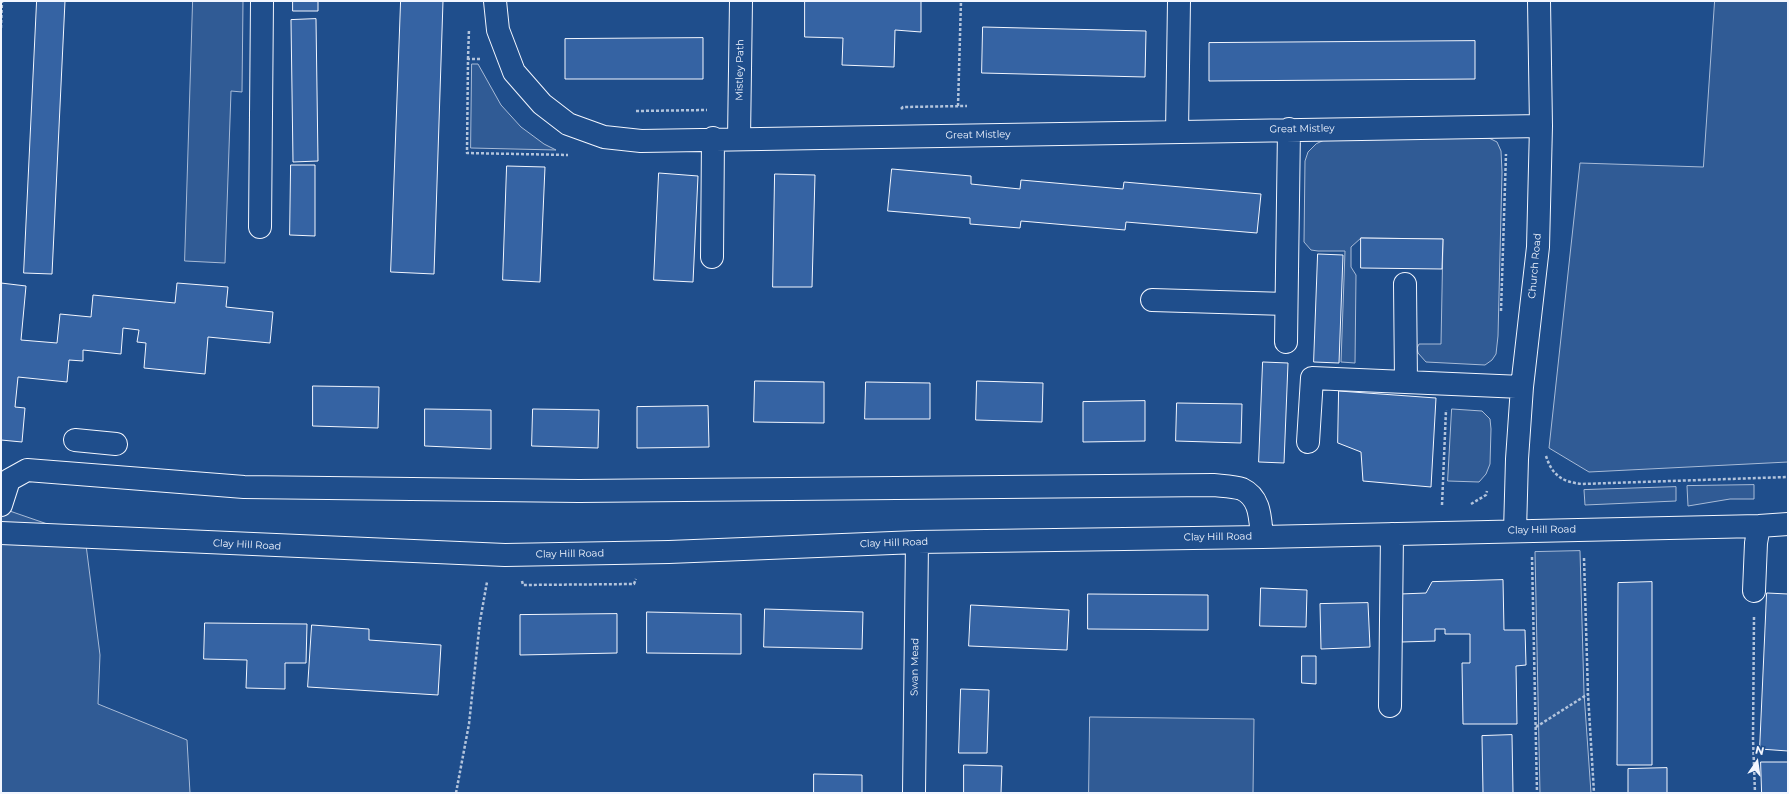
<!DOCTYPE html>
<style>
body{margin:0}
#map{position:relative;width:1789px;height:794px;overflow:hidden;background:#1f4e8c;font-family:Montserrat,sans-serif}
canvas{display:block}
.frame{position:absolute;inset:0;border:2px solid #f2f6ff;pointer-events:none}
.north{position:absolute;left:1737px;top:742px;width:40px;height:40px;-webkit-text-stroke:3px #1f4e8c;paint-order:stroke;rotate:13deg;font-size:11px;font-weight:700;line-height:16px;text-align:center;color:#f2f6ff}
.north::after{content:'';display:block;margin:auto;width:14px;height:18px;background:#f2f6ff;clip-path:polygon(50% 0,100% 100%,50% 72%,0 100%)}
</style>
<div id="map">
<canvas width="1789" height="794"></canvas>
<div class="frame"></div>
<div class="north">N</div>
</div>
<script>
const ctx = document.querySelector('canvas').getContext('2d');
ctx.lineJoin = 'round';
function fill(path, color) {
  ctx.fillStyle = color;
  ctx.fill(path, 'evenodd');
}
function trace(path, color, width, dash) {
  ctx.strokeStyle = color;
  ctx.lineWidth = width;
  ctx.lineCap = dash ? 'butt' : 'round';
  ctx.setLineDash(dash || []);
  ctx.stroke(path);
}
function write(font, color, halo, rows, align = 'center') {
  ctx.font = font + ' Montserrat,sans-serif';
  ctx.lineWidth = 3;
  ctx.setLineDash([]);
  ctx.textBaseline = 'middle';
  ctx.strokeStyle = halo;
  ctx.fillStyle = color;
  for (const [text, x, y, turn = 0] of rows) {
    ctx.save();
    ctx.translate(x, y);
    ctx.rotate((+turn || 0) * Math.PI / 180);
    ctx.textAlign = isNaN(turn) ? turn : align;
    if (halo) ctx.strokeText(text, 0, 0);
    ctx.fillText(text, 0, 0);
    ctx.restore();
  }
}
const built = new Path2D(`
 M193 1H243L242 92 231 91 225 263 185 261Z
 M1715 1H1788V462L1589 472 1549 448 1580 163 1703 167Z
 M472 64H478L501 105 521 127 544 144 556 150 471 148Z
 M1329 138H1489L1497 142 1501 151 1502 172 1498 336 1496 354 1492 360 1485 365 1426 362 1418 353 1417 348 1419 344H1441L1443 239 1361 238 1351 247V267L1356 275 1355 363 1341 362 1345 251H1318L1311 250 1304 242 1305 161 1308 152 1316 144Z
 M1452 409 1482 411 1490 419 1491 429 1490 464 1486 474 1479 482 1448 481Z
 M1754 485V499H1730L1688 506 1687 486Z
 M1676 487V501L1585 505 1584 490Z
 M1 508 85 537 100 655 98 704 187 740 190 793H1Z
 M1580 551 1584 693 1591 793H1540L1535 552Z
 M1090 717 1254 719 1253 793H1089Z`);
fill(built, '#305b95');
trace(built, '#a8bbd7', 1);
const building = new Path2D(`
 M37 1H65L52 274 24 273Z
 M293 1H318V11H293Z
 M401 1H443L434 274 391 272Z
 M805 1H921V32L895 30 894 67 842 65 843 38 805 37Z
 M316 19 318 161 293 162 291 20Z
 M983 27 1146 31 1145 77 982 73Z
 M703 38V79H565V39Z
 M1475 41V79L1209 81V43Z
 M291 165H315V236L290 235Z
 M507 166 545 167 540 282 503 280Z
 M892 169 971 176V184L1020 189 1021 180 1123 189 1124 182 1261 194 1257 233 1126 222 1125 230 1021 221 1020 228 970 224V218L888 211Z
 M659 173 698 176 693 282 654 280Z
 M775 174 815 175 812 287H773Z
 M1361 238 1443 239 1442 269 1361 268Z
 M1318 254 1343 255 1339 363 1314 362Z
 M1 283 26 286 21 340 57 343 60 314 91 317 93 295 175 303 177 283 228 287 226 307 273 312 270 343 208 337 205 374 144 368 146 343 137 342 139 330 123 328 121 354 83 350V361L69 360 67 382 18 377 15 407 25 408 22 442 1 440Z
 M1263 362 1288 363 1284 463 1259 462Z
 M755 381 824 382V423L754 422Z
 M977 381 1043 383 1042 422 976 420Z
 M866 382 930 383V419H865Z
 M313 386 379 387 378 428 313 426Z
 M1339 391 1436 398 1431 487 1363 481 1361 452 1338 443Z
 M1145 401V441L1083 442V402Z
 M1177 403 1242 404 1241 443 1176 441Z
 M708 406 709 447 637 448V407Z
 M425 409 491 410V449L425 446Z
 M533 409 599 410 598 448 532 446Z
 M1503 580 1504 630H1525L1526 665 1516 666 1517 724H1463L1462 663H1470V634H1445V629H1435V641L1402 642 1400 594 1426 593 1432 582Z
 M1652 582V765H1617L1618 583Z
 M1261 588 1307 590 1306 627 1260 626Z
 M1767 593 1788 594V751L1760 749Z
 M1088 594 1208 595V630L1088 629Z
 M1368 603 1370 647 1321 649 1320 604Z
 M971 605 1069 610 1067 650 969 646Z
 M765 609 863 612 862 649 764 647Z
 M647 612 741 614V654L647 653Z
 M617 614V653L520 655V615Z
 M205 623 307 624 306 663H285V689L246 688 247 660 204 659Z
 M312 625 369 629V640L441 645 438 695 308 687Z
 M1302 656H1316V684L1302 683Z
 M961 689 989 690 987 753H959Z
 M1512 735 1513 793H1483L1482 736Z
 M1761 762H1788V793H1762Z
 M964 765 1002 766 1001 793H964Z
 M1667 768V793H1628V769Z
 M814 774 862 775V793H814Z`);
fill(building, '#3563a3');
trace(building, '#f2f6ff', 1);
const minor = new Path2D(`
 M495 1 498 30 514 72 542 104 568 124 604 137 641 141 1541 126
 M1177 132 1179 1
 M739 138 741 1
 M260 227 262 1
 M712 257 713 138
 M1405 284 1406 382
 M1152 300 1286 304
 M1286 342 1289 129
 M75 440 116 444
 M1308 442 1312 378 1522 387
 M1 505 9 480 27 470 244 487 579 491 1213 485C1222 486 1234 486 1242 489 1261 498 1260 519 1262 537
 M1515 531 1517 459 1522 387 1538 247 1541 126 1539 1
 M1 533 505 555 669 552 917 542 1262 537 1759 526 1788 524
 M1754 591 1756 543 1759 526
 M1390 706 1392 534
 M914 793 917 542`);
trace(minor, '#f2f6ff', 24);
trace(new Path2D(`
 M1 28 2 1
 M468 59 469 29
 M480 59H468L467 153 568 155
 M958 106 961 1
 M901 109 903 107 967 106
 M636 111 707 110
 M1501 311 1506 154
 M1546 456C1552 475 1562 482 1582 484L1788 477
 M1471 504 1486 495 1487 491
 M1442 505 1446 410
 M1532 557 1537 793
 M1584 558 1588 694 1594 793
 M522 581 523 585 634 584 636 579
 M1754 617 1753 739 1755 793
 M1536 727 1588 694
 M456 793 469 724 480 621 487 582`), '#b3c4dc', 2.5, [3, 2]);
trace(minor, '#1f4e8c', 22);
write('10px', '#f2f6ff', '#1f4e8c', [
 ["Mistley Path",740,70,-89],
 ["Great Mistley",1302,129,-1],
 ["Great Mistley",978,135,-1],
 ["Church Road",1535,266,-85],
 ["Clay Hill Road",1542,530,-1],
 ["Clay Hill Road",1218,537,-1],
 ["Clay Hill Road",894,543,-2],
 ["Clay Hill Road",247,545,3],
 ["Clay Hill Road",570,554,-1],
 ["Swan Mead",915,667,-89]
]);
</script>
